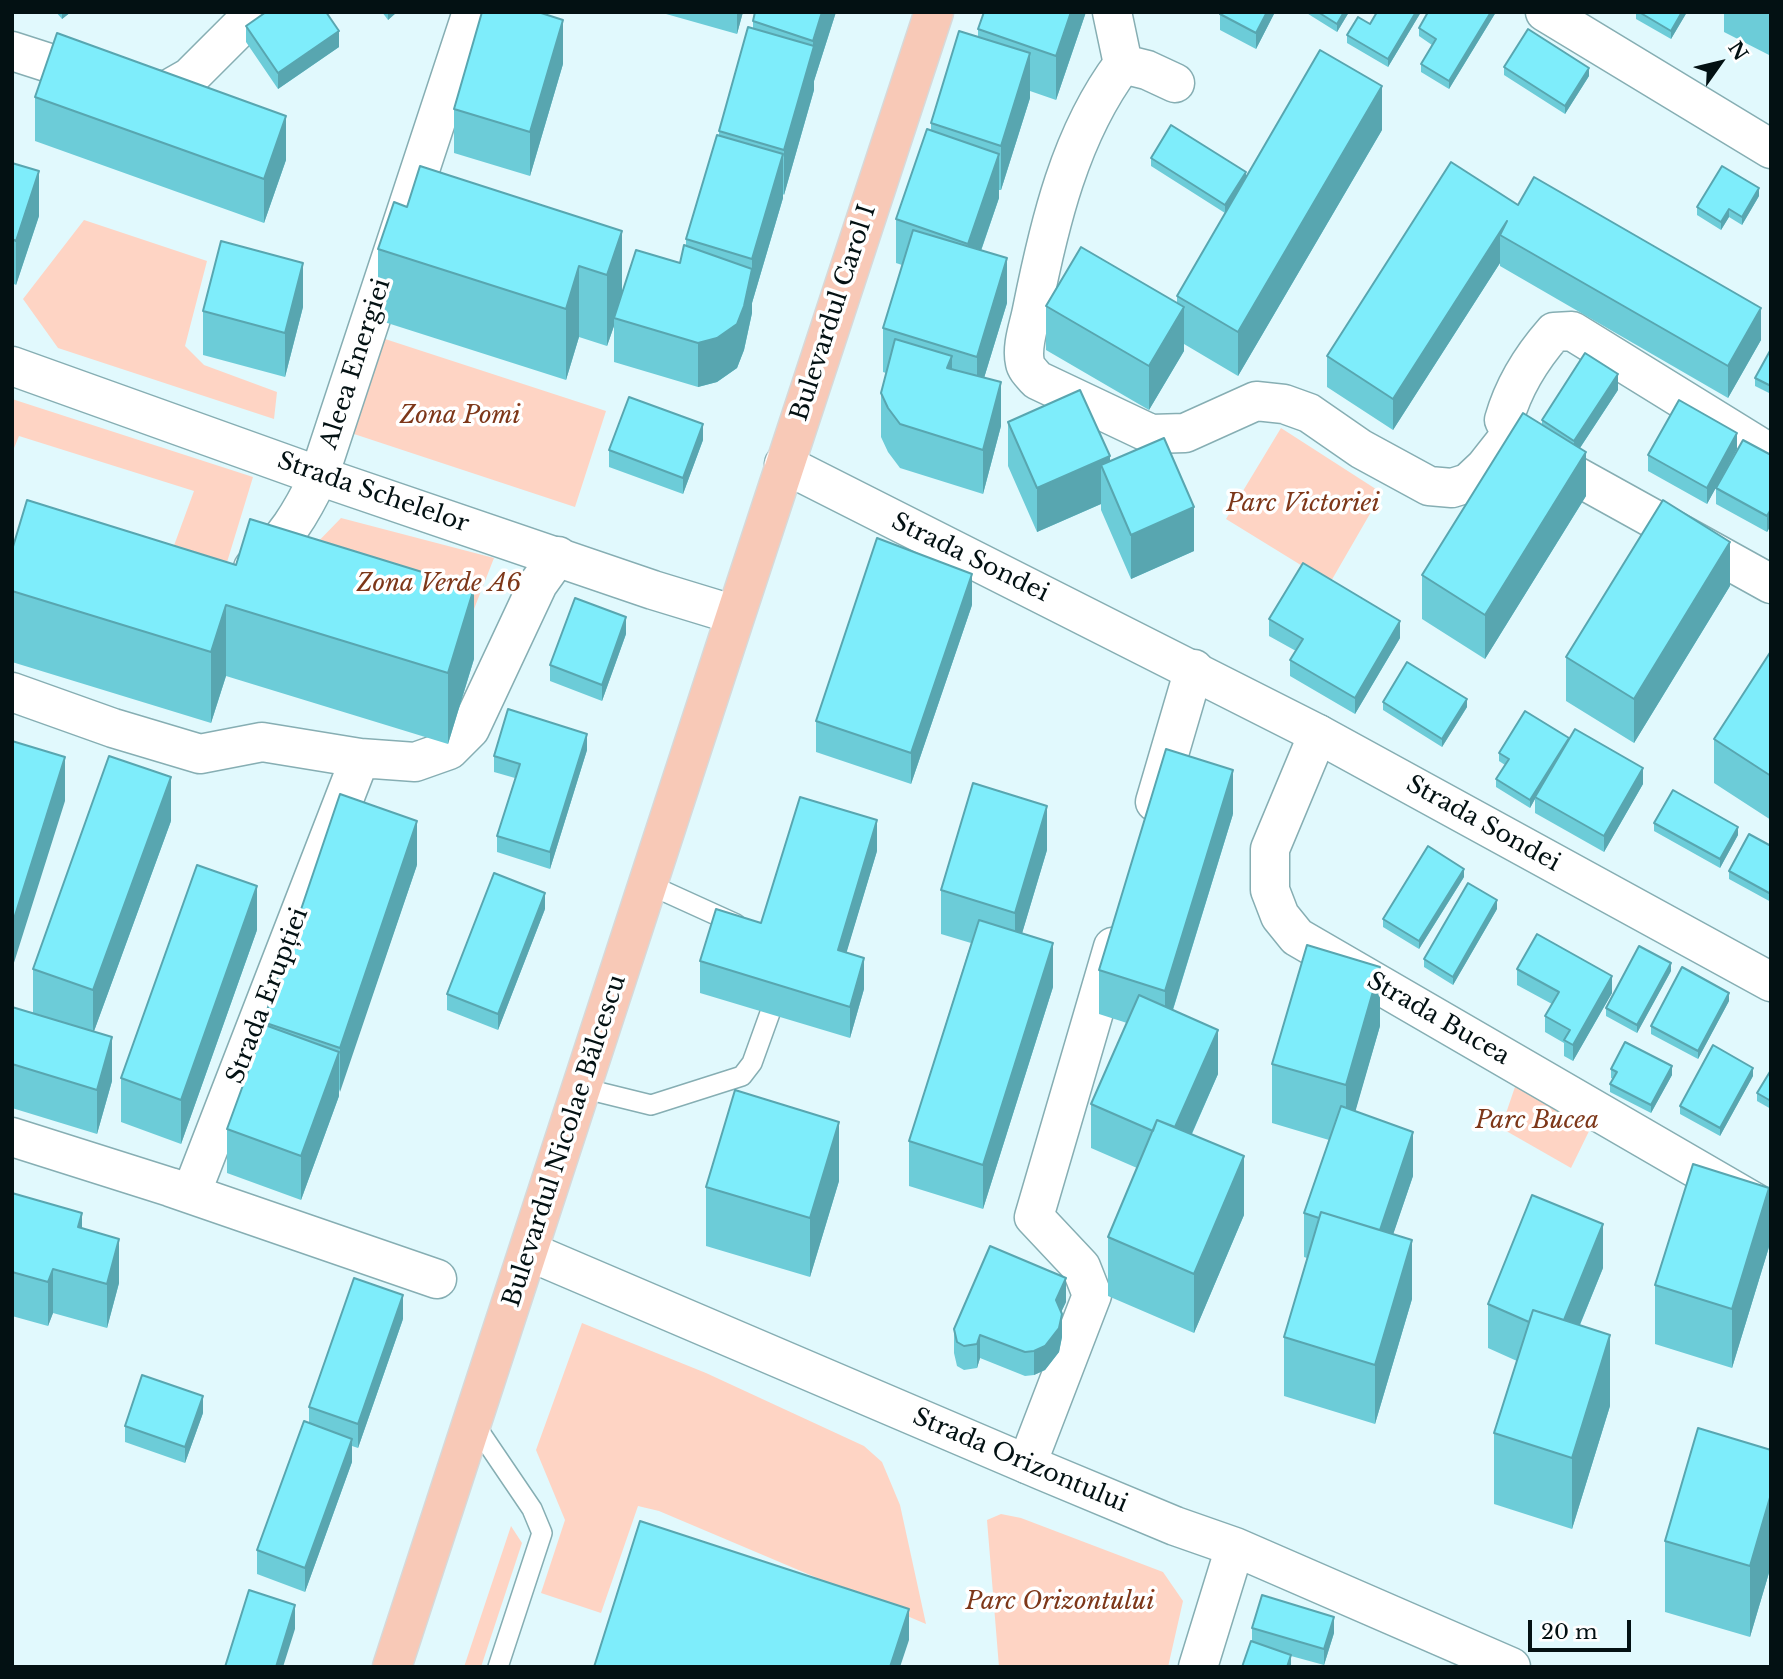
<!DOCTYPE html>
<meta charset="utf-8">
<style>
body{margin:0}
#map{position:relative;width:1783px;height:1679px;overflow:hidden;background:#e1f9fd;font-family:"Libre Baskerville",serif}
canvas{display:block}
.frame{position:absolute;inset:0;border:14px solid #031113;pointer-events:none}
.north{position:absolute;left:1685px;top:28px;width:70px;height:70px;-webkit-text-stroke:5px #fff;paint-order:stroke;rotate:56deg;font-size:19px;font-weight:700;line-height:28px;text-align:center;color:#031113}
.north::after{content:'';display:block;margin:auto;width:24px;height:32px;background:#031113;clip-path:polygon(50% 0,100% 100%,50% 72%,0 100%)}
.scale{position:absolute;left:1528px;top:1620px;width:103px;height:32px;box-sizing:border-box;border:4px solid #031113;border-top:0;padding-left:9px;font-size:21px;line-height:24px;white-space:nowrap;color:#031113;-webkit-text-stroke:5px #fff;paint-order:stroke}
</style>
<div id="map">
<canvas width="1783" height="1679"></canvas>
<div class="frame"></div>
<div class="north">N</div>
<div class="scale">20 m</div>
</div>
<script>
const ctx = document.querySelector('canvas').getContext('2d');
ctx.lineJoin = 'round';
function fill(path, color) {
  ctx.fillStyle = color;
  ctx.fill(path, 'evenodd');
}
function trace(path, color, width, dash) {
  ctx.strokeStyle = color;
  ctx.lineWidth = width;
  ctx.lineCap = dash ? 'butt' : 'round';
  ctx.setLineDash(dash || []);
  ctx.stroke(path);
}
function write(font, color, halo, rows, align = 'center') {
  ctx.font = font + ' "Libre Baskerville",serif';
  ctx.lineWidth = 7;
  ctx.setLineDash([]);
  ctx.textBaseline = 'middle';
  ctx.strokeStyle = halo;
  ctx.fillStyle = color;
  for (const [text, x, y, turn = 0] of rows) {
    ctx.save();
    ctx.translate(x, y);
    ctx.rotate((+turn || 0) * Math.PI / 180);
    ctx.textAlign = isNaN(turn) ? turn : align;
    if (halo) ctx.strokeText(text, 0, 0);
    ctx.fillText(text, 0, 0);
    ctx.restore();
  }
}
fill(new Path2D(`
 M84 220 207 261 185 346 204 365 277 392 274 419 58 348 23 299Z
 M382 338 606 411 575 507 351 433Z
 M12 399 253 477 224 572 172 551 194 491 19 436 12 453Z
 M1281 428 1382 493 1330 583 1226 519Z
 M341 518 494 558 465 632 281 580Z
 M1517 1081 1592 1125 1571 1168 1501 1128Z
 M582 1323 706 1373 864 1446 882 1462 900 1505 926 1624 659 1511 638 1506 601 1613 541 1593 565 1520 536 1450Z
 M1001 1514 1021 1518 1163 1572 1183 1601 1168 1667H999L987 1520Z
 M511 1526 522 1543 481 1667H464Z`), '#fed4c4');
const lane = new Path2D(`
 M648 884 736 924
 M582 1088 651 1105 742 1076 752 1063 770 1013
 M473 1422 532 1509 542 1533 498 1667`);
const street = new Path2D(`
 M1112 12 1123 64
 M1545 12 1771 149
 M12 51 96 78 150 92 169 89 190 77 255 12
 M1175 83 1147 70 1123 64C1070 134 1049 225 1032 310 1029 326 1021 346 1025 363 1026 369 1033 375 1037 380L1151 434 1185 433 1256 401 1284 404 1309 413 1361 449 1429 486 1452 488 1468 483 1485 467 1511 434
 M1771 454 1572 331 1554 332C1532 357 1513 388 1504 420L1511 434 1522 446 1771 584
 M253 568C285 540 301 514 319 476L472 12
 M12 692 113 728 200 754 262 742 360 758 415 762 449 750 470 729 538 584 558 556
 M1318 734 1270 849V890L1280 916 1297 937 1771 1212
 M1155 802 1194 669
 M12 1137 170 1187 437 1279
 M191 1194 360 758
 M1027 1464 1092 1295 1081 1267 1034 1217 1113 947`);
const secondary = new Path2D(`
 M12 366 319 476 653 590 735 615
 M784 464 1318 734 1771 982
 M530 1252 1043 1471 1175 1526 1235 1547 1511 1667
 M1198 1667 1235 1547`);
const primary = new Path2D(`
 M392 1667C574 1115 751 563 934 12`);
trace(lane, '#86aeb3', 22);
trace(street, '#86aeb3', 41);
trace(secondary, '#86aeb3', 41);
trace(primary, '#d7d9d9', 41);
trace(lane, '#fff', 19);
trace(street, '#fff', 38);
trace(secondary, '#fff', 38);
trace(primary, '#f8c9b7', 38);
fill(new Path2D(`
 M56 12H71L62 19Z
 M382 12H397L388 20Z
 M659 12H743L737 34Z
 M755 12H836L814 81V90L784 195 783 194V198L752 303V302V313L744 350 737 368 717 382 698 387 614 362V326L607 346 579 337 566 380 378 320V249L407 207 622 231V294L680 263 686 246V239L719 135V131L753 29V21Z
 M1086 12 1056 100 1030 91V98L1001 190H999V198L981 251 1007 303 984 378 1001 426 983 494 900 468 888 452 881 437V393L886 373 883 372V328L902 265 896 263V219L931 130V123L978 37V29Z
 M1275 12 1256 49 1220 30V14Z
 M1305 12H1349L1337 32Z
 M1377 12H1421L1388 67 1347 43V35L1370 24Z
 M1428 12H1496L1449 89 1421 72V64L1432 45 1419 36V28Z
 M1636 12H1687L1671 39 1636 19Z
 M1724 12H1771V56L1724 32Z
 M246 26 339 47 278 89 246 42Z
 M563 64 530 176 454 153V109Z
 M1504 67 1589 76 1565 114 1504 75Z
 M35 97 286 160 264 223 35 141Z
 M1382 130 1238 376 1184 344V351L1149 410 1046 350V306L1177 303V296L1225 213 1151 166V158L1246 178Z
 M12 163 39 216 16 285 12 283Z
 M1759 196 1742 225 1729 217 1721 230 1697 215V207Z
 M1518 205 1761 340 1728 398 1500 266V263L1393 430 1327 387V356Z
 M303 307 285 377 203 355V311Z
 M1771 349V394L1755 386V378Z
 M1618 390 1580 448 1586 496 1485 659 1422 619V575L1542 425V420Z
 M1008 422 1110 462 1194 551 1131 579 1101 510V504L1037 532 1008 466Z
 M703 440 683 494 609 467V450Z
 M1737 449 1707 504 1648 471V455Z
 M1771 455V525L1767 532 1716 504V488Z
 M12 550 474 659 448 744 226 676 211 723 12 662Z
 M1730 586 1634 743 1566 701V657Z
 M972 605 911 784 816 752V721Z
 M1269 619 1400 638 1355 714 1290 676V660L1296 651 1269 636Z
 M626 634 602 701 550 681V665Z
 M1771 651V820L1714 783V739Z
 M1383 702 1467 707 1442 747 1383 710Z
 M1569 738 1643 784 1604 852 1535 813V799L1530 808 1496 787V779L1505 765 1499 761V753Z
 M587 750 550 869 497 852V836L515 778 494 772V756Z
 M1233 814 1173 1010 1218 1074 1192 1134 1244 1215 1194 1333 1108 1296V1237L1137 1168 1091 1148V1104L1127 1023 1099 1014V970Z
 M171 821 94 1031 112 1081 97 1134 12 1108V1007L33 1013V969Z
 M1654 823 1738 835 1720 868 1654 831Z
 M1771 846V902L1729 879V871Z
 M1047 850 1022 933 1053 987 983 1209 909 1186V1141L971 943 941 934V890Z
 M877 851 846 953 864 989 850 1038 700 993V961Z
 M417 865 339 1092V1096L301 1200 227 1173V1129L263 1030V1022Z
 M1464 877 1419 949 1383 927V919Z
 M545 909 498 1030 447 1010V994Z
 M1497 909 1453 985 1424 967V959Z
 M257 930 181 1144 121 1122V1078Z
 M1517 969 1612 993 1573 1061 1564 1056V1043L1545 1032V1016L1552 1004 1517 985Z
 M1671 971 1637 1033 1606 1016V1008Z
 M1729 1001 1698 1059 1651 1034V1026Z
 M1380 1026 1355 1111 1413 1176 1393 1234 1412 1299 1375 1424 1284 1396V1337L1307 1258 1304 1257V1213L1329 1140 1272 1123V1064Z
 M1611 1069 1672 1075 1651 1113 1610 1092V1084L1613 1079 1611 1078Z
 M1771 1070V1109L1757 1101V1093Z
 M1753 1076 1720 1136 1680 1114V1106Z
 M839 1181 810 1277 706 1246V1187Z
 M12 1193 82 1228 119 1283 107 1328 53 1313 48 1326 12 1316Z
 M1769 1247 1732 1368 1655 1344V1285Z
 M1603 1268 1580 1325 1610 1406 1572 1529 1494 1504V1433L1517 1361 1488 1348V1304Z
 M1066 1302 1061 1312 1062 1337 1059 1352 1045 1370 1034 1375 1025 1376 980 1358 977 1368 964 1370 957 1366 954 1353V1329Z
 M403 1319 358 1448 352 1446V1462L305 1592 257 1574V1550L309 1423V1407Z
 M203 1413 185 1463 125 1442V1426Z
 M1771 1450V1566L1750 1637 1665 1612V1541Z
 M1252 1628 1334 1633 1324 1665 1291 1656V1667L1252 1641Z`), '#6cccd8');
fill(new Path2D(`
 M62 12H71L62 19Z
 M388 12H397L388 20Z
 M737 12H743L737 34Z
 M822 12H836L814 81V90L784 195V150L813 50V41Z
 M1071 12H1086L1056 100V56Z
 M1267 12H1275L1256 49V33Z
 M1344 12H1349L1337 32V24Z
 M1416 12H1421L1388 67V59Z
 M1491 12H1496L1449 89V81Z
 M1682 12H1687L1671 39V31Z
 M563 20V64L530 176V132Z
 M339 31V47L278 89V73Z
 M1030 53V98L1001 190V146Z
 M1589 68V76L1565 114V106Z
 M1382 86V130L1238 376V332Z
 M286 116V160L264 223V179Z
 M783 154V198L752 303V259Z
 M999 154V198L968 288V244Z
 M39 171V216L16 285V241Z
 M1246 172V180L1225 213V205Z
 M1759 188V196L1742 225V217Z
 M1729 209V217L1721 230V222Z
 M1507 221 1500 235V263L1393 430V399Z
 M622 231V302L614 318V326L607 346V275Z
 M1007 258V303L977 401V357Z
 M303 263V307L285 377V333Z
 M579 266V337L566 380V309Z
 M752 269V313L744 350 737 368 717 382 698 387V343Z
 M1184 307V351L1149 410V366Z
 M1761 308V340L1728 398V366Z
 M952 356V400L947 368Z
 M1618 374V390L1574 457V441Z
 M1001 382V426L983 494V450Z
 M703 424V440L683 494V478Z
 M1737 433V449L1707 504V488Z
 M1586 452V496L1485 659V615Z
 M1110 456V486L1101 465V504L1037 532V488Z
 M1194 507V551L1131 579V535Z
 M1771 509V525L1767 532V516Z
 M1730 542V586L1634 743V699Z
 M972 574V605L911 784V753Z
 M474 588V659L448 744V673Z
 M226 605V676L211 723V652Z
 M626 617V634L602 701V685Z
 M1400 621V638L1355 714V698Z
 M1467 699V707L1442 747V739Z
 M587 734V750L550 869V852Z
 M1569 738V746L1535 797V799L1530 808V800Z
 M65 757V801L12 969V925Z
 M1643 768V784L1604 852V836Z
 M1233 770V814L1165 1035V991Z
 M171 777V821L93 1034V990Z
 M1047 806V850L1015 957V913Z
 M877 820V851L838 981V950Z
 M417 821V865L340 1092V1048Z
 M1738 827V835L1720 868V859Z
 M1464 869V877L1419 949V941Z
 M257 886V930L181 1144V1100Z
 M545 893V909L498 1030V1014Z
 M1497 900V909L1453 985V977Z
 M1053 943V987L983 1209V1165Z
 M864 958V989L850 1038V1007Z
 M1671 963V971L1637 1033V1025Z
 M1380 967V1026L1346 1144V1085Z
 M1612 976V993L1573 1061V1045Z
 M1729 993V1001L1698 1059V1051Z
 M1218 1030V1074L1170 1183V1139Z
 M112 1037V1081L97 1134V1090Z
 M339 1052V1096L301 1200V1156Z
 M1672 1066V1075L1651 1113V1105Z
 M1753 1068V1076L1720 1136V1128Z
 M839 1122V1181L810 1277V1218Z
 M1413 1132V1176L1377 1282V1238Z
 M1244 1156V1215L1194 1333V1274Z
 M1769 1188V1247L1732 1368V1309Z
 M82 1213V1257L78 1227Z
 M1603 1224V1268L1558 1378V1334Z
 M119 1239V1283L107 1328V1284Z
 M1412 1240V1299L1375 1424V1365Z
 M53 1269V1313L48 1326V1282Z
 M1066 1278V1302L1056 1323V1300Z
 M403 1295V1319L358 1448V1424Z
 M1062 1314V1337L1059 1352 1045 1370 1034 1375V1351Z
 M980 1335V1358L977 1368V1344Z
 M1610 1335V1406L1572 1529V1458Z
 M203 1396V1413L185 1463V1447Z
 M352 1439V1462L305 1592V1568Z
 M1771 1494V1566L1750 1637V1566Z
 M295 1605V1629L283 1667H276Z
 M909 1609V1640L900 1667H890Z
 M1334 1617V1633L1324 1665V1649Z
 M1291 1655V1667H1287Z`), '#58a6b0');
const building = new Path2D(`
 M266 12H326L339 31 278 73 246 26Z
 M482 12H538L563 20 530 132 454 109Z
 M755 12H822L813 41 753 21Z
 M984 12H1071L1056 56 978 29Z
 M1221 12H1267L1256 33 1220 14Z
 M1318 12H1344L1337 24Z
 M1377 12H1416L1388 59 1347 35 1358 17 1370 24Z
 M1428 12H1491L1449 81 1421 64 1436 39 1419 28Z
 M1639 12H1682L1671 31Z
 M748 27 814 46 784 150 719 131Z
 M1528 29 1589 68 1565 106 1504 67Z
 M959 31 1030 53 1001 146 931 123Z
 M57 33 286 116 264 179 35 97Z
 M1320 50 1382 86 1238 332 1177 296Z
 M1171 125 1246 172 1225 205 1151 158Z
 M927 129 999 154 968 244 896 219Z
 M717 135 783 154 752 259 686 239Z
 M1451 162 1518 205 1534 177 1761 308 1728 366 1500 235 1507 221 1393 399 1327 356Z
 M12 163 39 171 16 241 12 239Z
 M420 166 622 231 607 275 579 266 566 309 378 249 394 202 407 207Z
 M1722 166 1759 188 1742 217 1729 209 1721 222 1697 207Z
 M913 230 1007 258 977 357 883 328Z
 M221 241 303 263 285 333 203 311Z
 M684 245 752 269 744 306 737 324 717 338 698 343 614 318 636 250 680 263Z
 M1081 247 1184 307 1149 366 1046 306Z
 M895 339 952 356 947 368 1001 382 983 450 900 424 888 408 881 393Z
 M1771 349V386L1755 378Z
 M1585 353 1618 374 1574 441 1542 420Z
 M1080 390 1110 456 1037 488 1008 422Z
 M629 397 703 424 683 478 609 450Z
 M1679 400 1737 433 1707 488 1648 455Z
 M1523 413 1586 452 1485 615 1422 575Z
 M1164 438 1194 507 1131 535 1101 465Z
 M1743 440 1771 455V509L1767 516 1716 488Z
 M27 500 236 565 250 519 474 588 448 673 226 605 211 652 12 591V550Z
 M1663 500 1730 542 1634 699 1566 657Z
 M877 538 972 574 911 753 816 721Z
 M1303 563 1400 621 1355 698 1290 660 1303 639 1269 619Z
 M575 598 626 617 602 685 550 665Z
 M1771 651V776L1714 739Z
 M1407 662 1467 699 1442 739 1383 702Z
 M508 709 587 734 550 852 497 836 520 764 494 756Z
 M1525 711 1569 738 1530 800 1496 779 1509 759 1499 753Z
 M1575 729 1643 768 1604 836 1535 797Z
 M12 741 65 757 12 925Z
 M1166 749 1233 770 1165 991 1099 970Z
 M109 756 171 777 93 990 33 969Z
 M973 783 1047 806 1015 913 941 890Z
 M1673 790 1738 827 1720 859 1654 823Z
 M340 794 417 821 340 1048 263 1022Z
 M800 797 877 820 838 950 864 958 850 1007 700 961 716 909 761 923Z
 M1749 834 1771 846V894L1729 871Z
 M1428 846 1464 869 1419 941 1383 919Z
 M197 865 257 886 181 1100 121 1078Z
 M494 873 545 893 498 1014 447 994Z
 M1468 883 1497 900 1453 977 1424 959Z
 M979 920 1053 943 983 1165 909 1141Z
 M1537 934 1612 976 1573 1045 1564 1040 1570 1030 1545 1016 1559 992 1517 969Z
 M1307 945 1380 967 1346 1085 1272 1064Z
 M1639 946 1671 963 1637 1025 1606 1008Z
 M1682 967 1729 993 1698 1051 1651 1026Z
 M1139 995 1218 1030 1175 1127 1157 1120 1153 1131 1091 1104Z
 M12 1007 112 1037 97 1090 12 1064Z
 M265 1025 339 1052 301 1156 227 1129Z
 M1625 1042 1672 1066 1651 1105 1610 1084 1617 1072 1611 1069Z
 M1713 1045 1753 1068 1720 1128 1680 1106Z
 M1771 1070V1101L1757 1093Z
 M735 1090 839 1122 810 1218 706 1187Z
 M1341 1106 1413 1132 1380 1230 1321 1212 1319 1218 1304 1213Z
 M1157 1120 1244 1156 1194 1274 1108 1237Z
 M1693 1164 1769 1188 1732 1309 1655 1285Z
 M12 1193 82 1213 78 1227 119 1239 107 1284 53 1269 48 1282 12 1272Z
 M1532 1195 1603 1224 1564 1320 1533 1310 1529 1322 1488 1304Z
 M1321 1212 1412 1240 1375 1365 1284 1337Z
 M990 1246 1066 1278 1056 1300 1062 1314 1059 1328 1045 1346 1034 1351 1025 1352 980 1335 977 1344 964 1346 957 1342 954 1329Z
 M354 1278 403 1295 358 1424 309 1407Z
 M1533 1310 1610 1335 1572 1458 1494 1433Z
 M142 1375 203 1396 185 1447 125 1426Z
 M304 1421 352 1439 305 1568 257 1550Z
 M1698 1428 1771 1450V1494L1750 1566 1665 1541Z
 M640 1521 909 1609 890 1667H594Z
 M249 1590 295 1605 276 1667H225Z
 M1262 1595 1334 1617 1324 1649 1252 1628Z
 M1251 1641 1291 1655 1287 1667H1242Z`);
fill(building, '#7eedfb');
trace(building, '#58a6b0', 2);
write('24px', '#031113', '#fff', [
 ["Bulevardul Carol I",834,313,-72],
 ["Aleea Energiei",356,364,-72],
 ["Strada Schelelor",373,493,19],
 ["Strada Sondei",970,558,26],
 ["Strada Sondei",1483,824,29],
 ["Strada Erupției",268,996,-69],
 ["Strada Bucea",1438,1019,30],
 ["Bulevardul Nicolae Bălcescu",565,1141,-72],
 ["Strada Orizontului",1020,1461,23]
]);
write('italic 24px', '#7d3719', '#fff', [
 ["Zona Pomi",460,416],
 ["Parc Victoriei",1303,504],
 ["Zona Verde A6",439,584],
 ["Parc Bucea",1537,1121],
 ["Parc Orizontului",1060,1602]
]);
</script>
